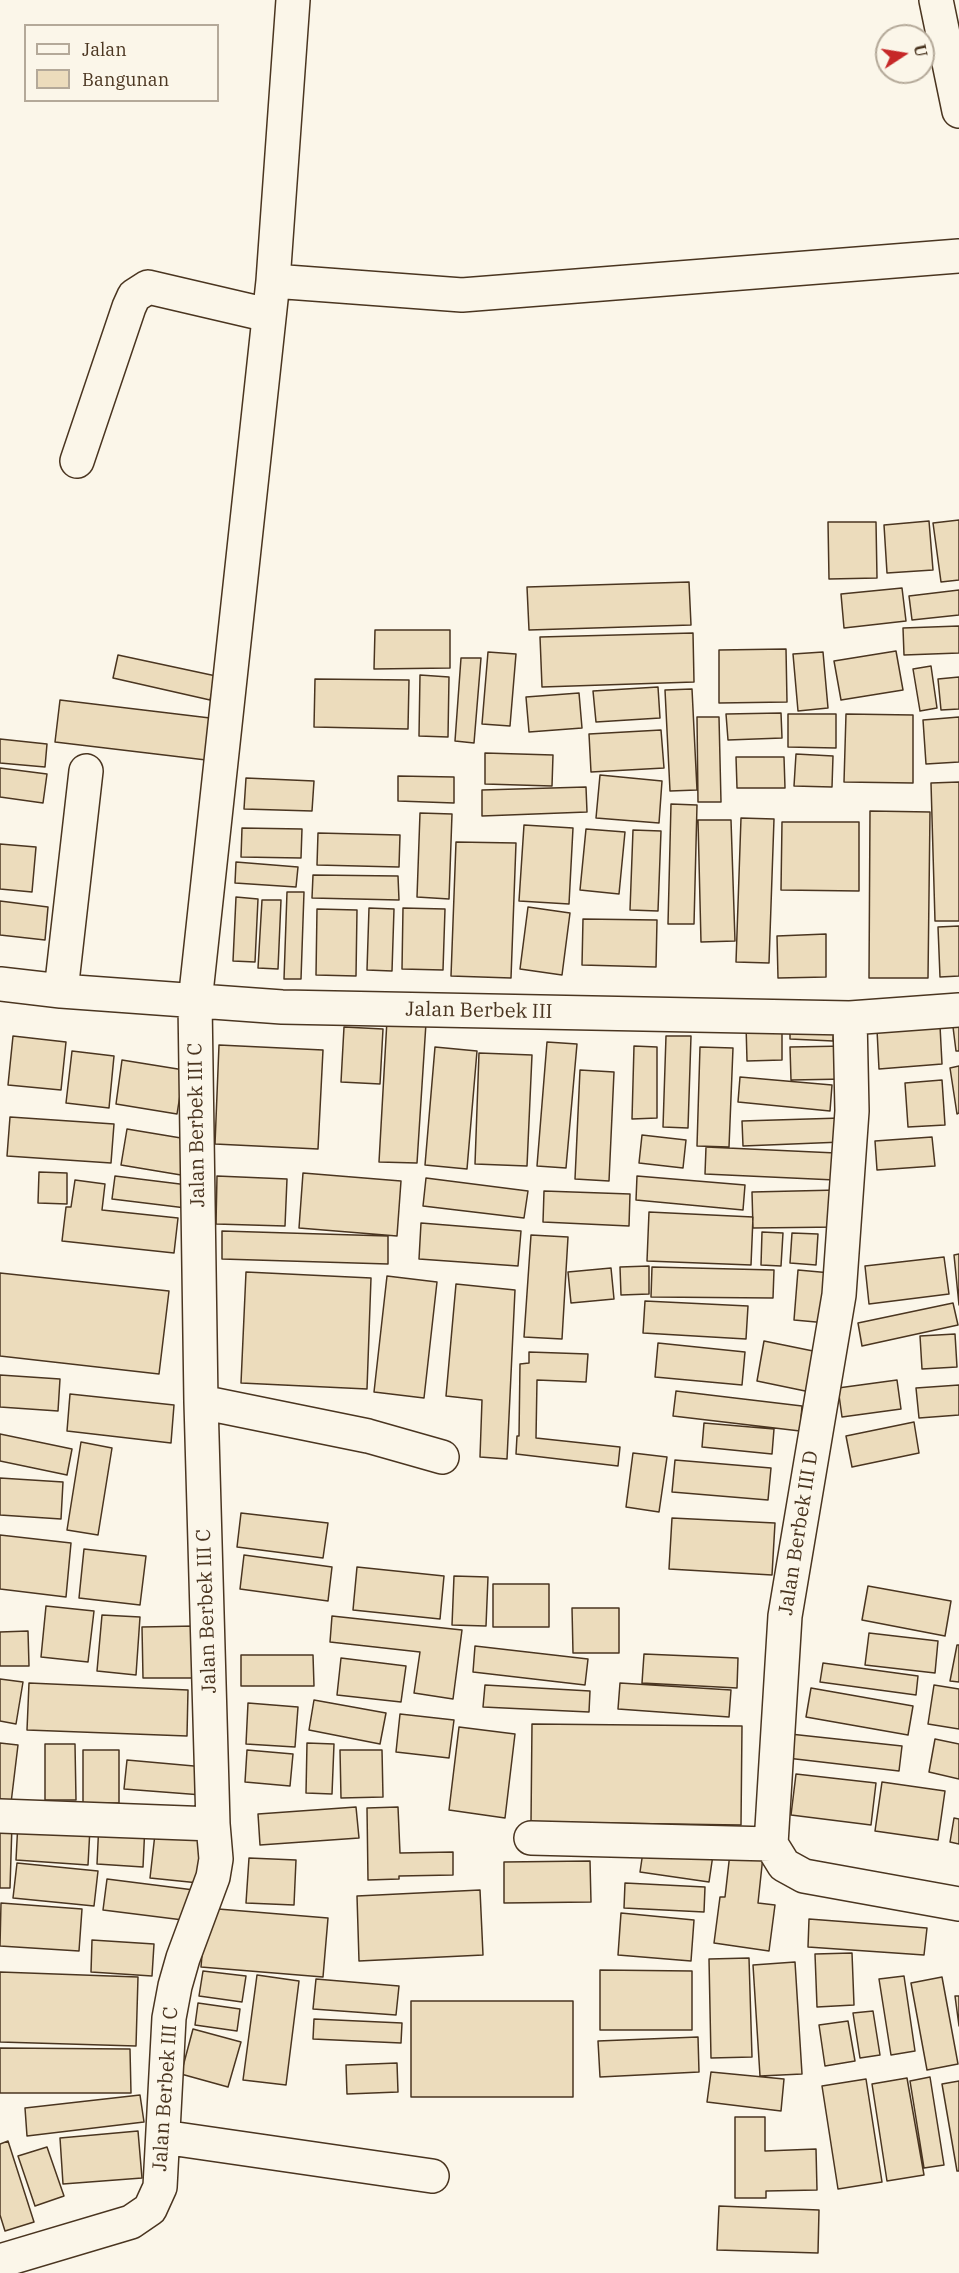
<!DOCTYPE html>
<style>
body{margin:0}
#map{position:relative;width:959px;height:2273px;overflow:hidden;background:#fbf6e9;font-family:"IBM Plex Serif",serif}
canvas{display:block}
.legend{position:absolute;left:24px;top:24px;width:195px;height:78px;box-sizing:border-box;background:#fbf6e9;border:2px solid #b4a999;margin:0;padding:8px 10px;list-style:none;font-size:18px;color:#4a3520}
.legend li{display:flex;align-items:center;gap:12px;height:30px}
.legend b{width:30px;border:2px solid #b4a999}
.north{position:absolute;left:875px;top:24px;width:60px;height:60px;box-sizing:border-box;background:#fbf6e9;border:2px solid #b4a999;border-radius:50%;rotate:78deg;font-size:16px;font-weight:700;line-height:24px;text-align:center;color:#4a3520}
.north::after{content:'';display:block;margin:auto;width:21px;height:27px;background:#c62828;clip-path:polygon(50% 0,100% 100%,50% 72%,0 100%)}
</style>
<div id="map">
<canvas width="959" height="2273"></canvas>
<ul class="legend">
<li><b style="height:8px;background:#fbf6e9"></b>Jalan</li>
<li><b style="height:16px;background:#ecdcbc"></b>Bangunan</li>
</ul>
<div class="north">U</div>
</div>
<script>
const ctx = document.querySelector('canvas').getContext('2d');
ctx.lineJoin = 'round';
function fill(path, color) {
  ctx.fillStyle = color;
  ctx.fill(path, 'evenodd');
}
function trace(path, color, width, dash) {
  ctx.strokeStyle = color;
  ctx.lineWidth = width;
  ctx.lineCap = dash ? 'butt' : 'round';
  ctx.setLineDash(dash || []);
  ctx.stroke(path);
}
function write(font, color, halo, rows, align = 'center') {
  ctx.font = font + ' "IBM Plex Serif",serif';
  ctx.lineWidth = 4.5;
  ctx.setLineDash([]);
  ctx.textBaseline = 'middle';
  ctx.strokeStyle = halo;
  ctx.fillStyle = color;
  for (const [text, x, y, turn = 0] of rows) {
    ctx.save();
    ctx.translate(x, y);
    ctx.rotate((+turn || 0) * Math.PI / 180);
    ctx.textAlign = isNaN(turn) ? turn : align;
    if (halo) ctx.strokeText(text, 0, 0);
    ctx.fillText(text, 0, 0);
    ctx.restore();
  }
}
const building = new Path2D(`
 M959 520V580L941 582 933 523Z
 M929 521 933 570 887 573 884 525Z
 M828 522H876L877 578 829 579Z
 M689 582 691 625 529 630 527 587Z
 M902 588 906 621 844 628 841 594Z
 M959 590V615L912 620 909 596Z
 M959 626V653L904 655 903 628Z
 M375 630H450V668L374 669Z
 M693 633 694 682 542 687 540 637Z
 M786 649 787 702 719 703V650Z
 M896 651 903 690 841 700 834 661Z
 M488 652 516 654 510 726 482 724Z
 M823 652 828 708 798 711 793 654Z
 M118 655 216 676 210 700 113 678Z
 M461 658H481L474 743 455 741Z
 M931 666 937 708 920 711 913 669Z
 M420 675 449 677 448 737 419 736Z
 M959 677V709L941 710 938 679Z
 M315 679 409 680 408 729 314 727Z
 M658 687 660 718 596 722 593 691Z
 M692 689 697 790 670 791 665 690Z
 M579 693 582 728 529 732 526 697Z
 M60 700 210 718 206 760 55 742Z
 M781 713 782 738 728 740 726 714Z
 M788 714H836V748L788 747Z
 M846 714 913 715V783L844 782Z
 M697 717H719L721 802H698Z
 M959 717V762L926 764 923 720Z
 M661 730 664 768 591 772 589 734Z
 M0 739 47 744 45 767 0 763Z
 M485 753 553 755 552 786 485 784Z
 M796 754 833 756 832 787 794 786Z
 M736 757H784L785 788H737Z
 M0 768 47 774 43 803 0 797Z
 M600 775 662 781 659 823 596 818Z
 M398 776 454 777V803L398 801Z
 M246 778 314 781 312 811 244 809Z
 M959 782V921H935L931 783Z
 M586 787 587 812 482 816V790Z
 M671 804 697 805 694 924H668Z
 M870 811 930 812 928 978H869Z
 M420 813 452 814 449 899 417 897Z
 M741 818 774 819 769 963 736 962Z
 M698 820H731L735 941 701 942Z
 M782 822H859V891L781 890Z
 M524 825 573 828 569 904 519 901Z
 M242 828 302 829 301 858 241 857Z
 M586 829 625 832 619 894 580 890Z
 M633 830 661 831 658 911 630 910Z
 M318 833 400 835 399 867 317 865Z
 M456 842 516 843 511 978 451 976Z
 M0 844 36 847 32 892 0 889Z
 M236 862 298 867 296 887 235 883Z
 M313 875 398 876 399 900 312 898Z
 M287 892H304L301 979H284Z
 M236 897 258 899 255 962 233 961Z
 M262 900H281L278 969 258 968Z
 M0 901 48 907 45 940 0 935Z
 M528 907 570 913 562 975 520 969Z
 M369 908 394 909 392 971 367 970Z
 M403 908 445 909 443 970 402 969Z
 M317 909 357 910 356 976 316 975Z
 M583 919 657 920 656 967 582 965Z
 M959 926V976L940 977 938 927Z
 M826 934V977L778 978 777 936Z
 M387 1020 426 1023 417 1163 379 1162Z
 M782 1023V1060L747 1061 746 1024Z
 M790 1023 834 1024 833 1041 790 1039Z
 M940 1026 942 1064 879 1069 877 1030Z
 M344 1027 383 1029 380 1084 341 1082Z
 M953 1027H959V1051H956Z
 M13 1036 66 1042 61 1090 8 1085Z
 M666 1036H691L688 1128 663 1127Z
 M547 1042 577 1044 566 1168 537 1166Z
 M219 1045 323 1050 318 1149 215 1144Z
 M634 1046 657 1047V1118L632 1119Z
 M846 1046V1079L791 1080 790 1047Z
 M435 1047 477 1051 467 1169 425 1165Z
 M700 1047 733 1048 729 1147 697 1146Z
 M72 1051 114 1056 109 1108 66 1103Z
 M479 1053 532 1055 527 1166 475 1164Z
 M122 1060 184 1070 177 1114 116 1104Z
 M959 1066V1113L957 1114 950 1068Z
 M580 1070 614 1072 609 1181 575 1179Z
 M740 1077 832 1085 830 1111 738 1102Z
 M942 1080 945 1125 908 1127 905 1083Z
 M10 1117 114 1124 111 1163 7 1156Z
 M841 1118 842 1142 743 1146 742 1121Z
 M127 1129 187 1139 181 1175 121 1165Z
 M642 1135 686 1140 683 1168 639 1163Z
 M932 1137 935 1166 877 1170 875 1141Z
 M706 1147 836 1153 835 1180 705 1174Z
 M39 1172 67 1173V1204L38 1203Z
 M303 1173 401 1181 397 1236 299 1228Z
 M115 1176 188 1185 186 1208 112 1199Z
 M217 1176 287 1179 285 1226 216 1224Z
 M637 1176 745 1185 743 1210 636 1200Z
 M426 1178 528 1191 524 1218 423 1206Z
 M75 1180 105 1184 102 1210 178 1218 174 1253 62 1241 66 1207H71Z
 M838 1190 839 1227 753 1228 752 1192Z
 M544 1191 630 1194 629 1226 543 1222Z
 M649 1212 753 1217 751 1265 647 1261Z
 M421 1223 521 1231 518 1266 419 1259Z
 M222 1231 388 1236V1264L222 1259Z
 M762 1232 783 1233 781 1266 761 1265Z
 M792 1233 818 1234 816 1265 790 1263Z
 M531 1235 568 1237 562 1339 524 1337Z
 M959 1254V1305L954 1255Z
 M944 1257 949 1294 869 1304 865 1266Z
 M649 1266V1294L621 1295 620 1267Z
 M652 1267 774 1270 773 1298 651 1297Z
 M611 1268 614 1299 571 1303 568 1272Z
 M798 1270 831 1273 827 1323 794 1320Z
 M246 1272 371 1278 367 1389 241 1383Z
 M0 1273 169 1291 159 1374 0 1356Z
 M387 1276 437 1282 424 1398 374 1392Z
 M456 1284 515 1290 507 1459 480 1457 482 1400 446 1396Z
 M645 1301 748 1306 746 1339 643 1333Z
 M953 1303 958 1325 862 1346 858 1323Z
 M955 1334 957 1367 922 1369 920 1336Z
 M764 1341 818 1352 810 1392 757 1381Z
 M658 1343 745 1352 742 1385 655 1377Z
 M529 1352 588 1354 586 1382 537 1380 536 1438 620 1447 618 1466 516 1454 517 1436H519L520 1364 529 1363Z
 M0 1375 60 1379 58 1411 0 1407Z
 M897 1380 901 1409 842 1417 838 1388Z
 M959 1385V1415L919 1418 916 1388Z
 M676 1391 802 1406 800 1431 673 1416Z
 M70 1394 174 1405 171 1443 67 1431Z
 M914 1422 919 1453 852 1467 846 1436Z
 M704 1423 774 1429 772 1454 702 1447Z
 M0 1434 72 1449 67 1475 0 1461Z
 M81 1442 112 1448 98 1535 67 1530Z
 M633 1453 667 1457 659 1512 626 1507Z
 M675 1460 771 1468 768 1500 672 1492Z
 M0 1478 63 1482 61 1519 0 1515Z
 M241 1513 328 1523 323 1558 237 1547Z
 M672 1518 775 1523 772 1575 669 1569Z
 M0 1535 71 1543 66 1597 0 1589Z
 M84 1549 146 1556 140 1605 79 1598Z
 M244 1555 332 1567 328 1601 240 1589Z
 M357 1567 444 1576 440 1619 353 1610Z
 M454 1576 488 1577 486 1626 452 1625Z
 M493 1584H549V1627H493Z
 M868 1586 951 1601 945 1636 862 1620Z
 M46 1606 94 1611 88 1662 41 1657Z
 M572 1608H619V1653H573Z
 M102 1615 140 1617 136 1675 97 1671Z
 M332 1616 462 1630 453 1699 414 1693 420 1652 330 1642Z
 M196 1626 198 1678H143L142 1627Z
 M28 1631 29 1666H0V1632Z
 M869 1633 938 1641 935 1673 865 1665Z
 M957 1645H959V1682L950 1681Z
 M475 1646 588 1659 585 1685 473 1672Z
 M644 1654 738 1658 737 1688 642 1683Z
 M241 1655H313L314 1686H241Z
 M341 1658 406 1666 401 1702 337 1695Z
 M823 1663 918 1676 916 1695 820 1682Z
 M0 1679 23 1682 16 1724 0 1721Z
 M29 1683 188 1690 187 1736 27 1730Z
 M620 1683 731 1690 729 1717 618 1709Z
 M485 1685 590 1691 589 1712 483 1707Z
 M934 1685 959 1689V1729L928 1724Z
 M811 1688 913 1706 908 1735 806 1717Z
 M314 1700 386 1713 380 1744 309 1730Z
 M248 1703 298 1707 295 1747 246 1744Z
 M400 1714 454 1720 449 1758 396 1752Z
 M532 1724 742 1726 741 1825 531 1822Z
 M459 1727 515 1734 505 1818 449 1810Z
 M790 1734 902 1746 899 1771 787 1758Z
 M935 1739 959 1744V1779L929 1772Z
 M0 1743 18 1745 11 1803 0 1802Z
 M307 1743 334 1744 332 1794 306 1793Z
 M45 1744H75L76 1800H45Z
 M83 1750H119V1803H83Z
 M247 1750 293 1754 290 1786 245 1782Z
 M340 1750H382L383 1797 341 1798Z
 M127 1760 205 1767 202 1795 124 1789Z
 M796 1774 876 1783 871 1825 791 1815Z
 M882 1782 945 1791 938 1840 875 1831Z
 M356 1807 359 1838 260 1845 258 1814Z
 M398 1807 400 1853 453 1852V1875L399 1876V1879L368 1880 367 1808Z
 M954 1818 959 1819V1844L950 1842Z
 M18 1822 90 1828 88 1865 16 1860Z
 M99 1822 145 1825 143 1867 97 1864Z
 M0 1824H12L10 1888H0Z
 M156 1825 206 1831 199 1883 150 1878Z
 M644 1845 714 1848 709 1882 640 1872Z
 M730 1853 763 1856 758 1903 775 1905 769 1951 714 1943 720 1897H725Z
 M249 1858 296 1860 294 1905 246 1903Z
 M590 1861 591 1902 504 1903V1862Z
 M17 1863 98 1871 94 1906 13 1898Z
 M107 1879 194 1890 191 1921 103 1910Z
 M625 1883 705 1887 704 1912 624 1908Z
 M480 1890 483 1955 359 1961 357 1896Z
 M1 1903 82 1909 79 1951 0 1946Z
 M206 1908 328 1918 323 1977 201 1967Z
 M621 1913 694 1920 691 1961 618 1955Z
 M809 1919 927 1928 924 1955 808 1947Z
 M92 1940 154 1944 152 1976 91 1972Z
 M852 1953 854 2005 817 2007 815 1954Z
 M749 1958 752 2057 711 2058 709 1959Z
 M795 1962 802 2074 760 2076 753 1965Z
 M600 1970 692 1971V2030H600Z
 M203 1971 246 1976 242 2002 199 1996Z
 M0 1972 138 1977 136 2046 0 2042Z
 M257 1975 299 1981 286 2085 243 2080Z
 M904 1976 915 2051 891 2055 879 1979Z
 M942 1977 958 2064 927 2070 911 1983Z
 M316 1979 399 1986 396 2015 313 2009Z
 M955 1996H959V2026Z
 M411 2001H573V2097H411Z
 M198 2003 240 2009 237 2031 195 2025Z
 M873 2011 880 2055 860 2058 853 2013Z
 M314 2019 402 2023 401 2043 313 2039Z
 M848 2021 855 2061 825 2066 819 2025Z
 M193 2029 241 2042 228 2087 181 2074Z
 M698 2037 699 2072 600 2077 598 2041Z
 M0 2048 130 2049 131 2093H0Z
 M397 2063 398 2092 347 2094 346 2065Z
 M711 2072 784 2079 781 2111 707 2102Z
 M930 2077 944 2165 924 2168 910 2081Z
 M907 2078 924 2175 887 2181 872 2084Z
 M866 2079 882 2182 838 2189 822 2086Z
 M959 2081V2171H957L942 2084Z
 M140 2095 144 2122 27 2136 25 2108Z
 M735 2117H765V2151L816 2149 817 2190 766 2191V2198H735Z
 M138 2131 142 2178 63 2184 60 2138Z
 M8 2141 34 2222 5 2231 0 2215V2144Z
 M47 2147 64 2196 35 2206 18 2156Z
 M719 2206 819 2210 818 2253 717 2250Z`);
fill(building, '#ecdcbc');
trace(building, '#4a3520', 1.5);
const minor = new Path2D(`
 M936 0 959 111
 M273 281 293 0
 M77 461 129 307 134 296 148 287 268 315
 M0 984 61 991 282 1007 850 1018 959 1010
 M61 991 86 771
 M850 1018 852 1111 839 1295 785 1616 771 1844 784 1865 804 1876 959 1904
 M201 1402 368 1436 442 1457
 M0 1816 213 1824
 M531 1838 771 1844
 M163 2137 432 2176
 M0 2261 131 2222 150 2209 160 2187 169 2018 175 1986 183 1958 213 1877 216 1859 213 1824 201 1402 195 1002 273 281 462 295 959 256`);
trace(minor, '#4a3520', 36);
trace(minor, '#fbf6e9', 33);
write('20px', '#4a3520', '#fbf6e9', [
 ["Jalan Berbek III",479,1011,1],
 ["Jalan Berbek III C",197,1125,-91],
 ["Jalan Berbek III D",799,1533,-81],
 ["Jalan Berbek III C",207,1611,-92],
 ["Jalan Berbek III C",166,2089,-86]
]);
</script>
